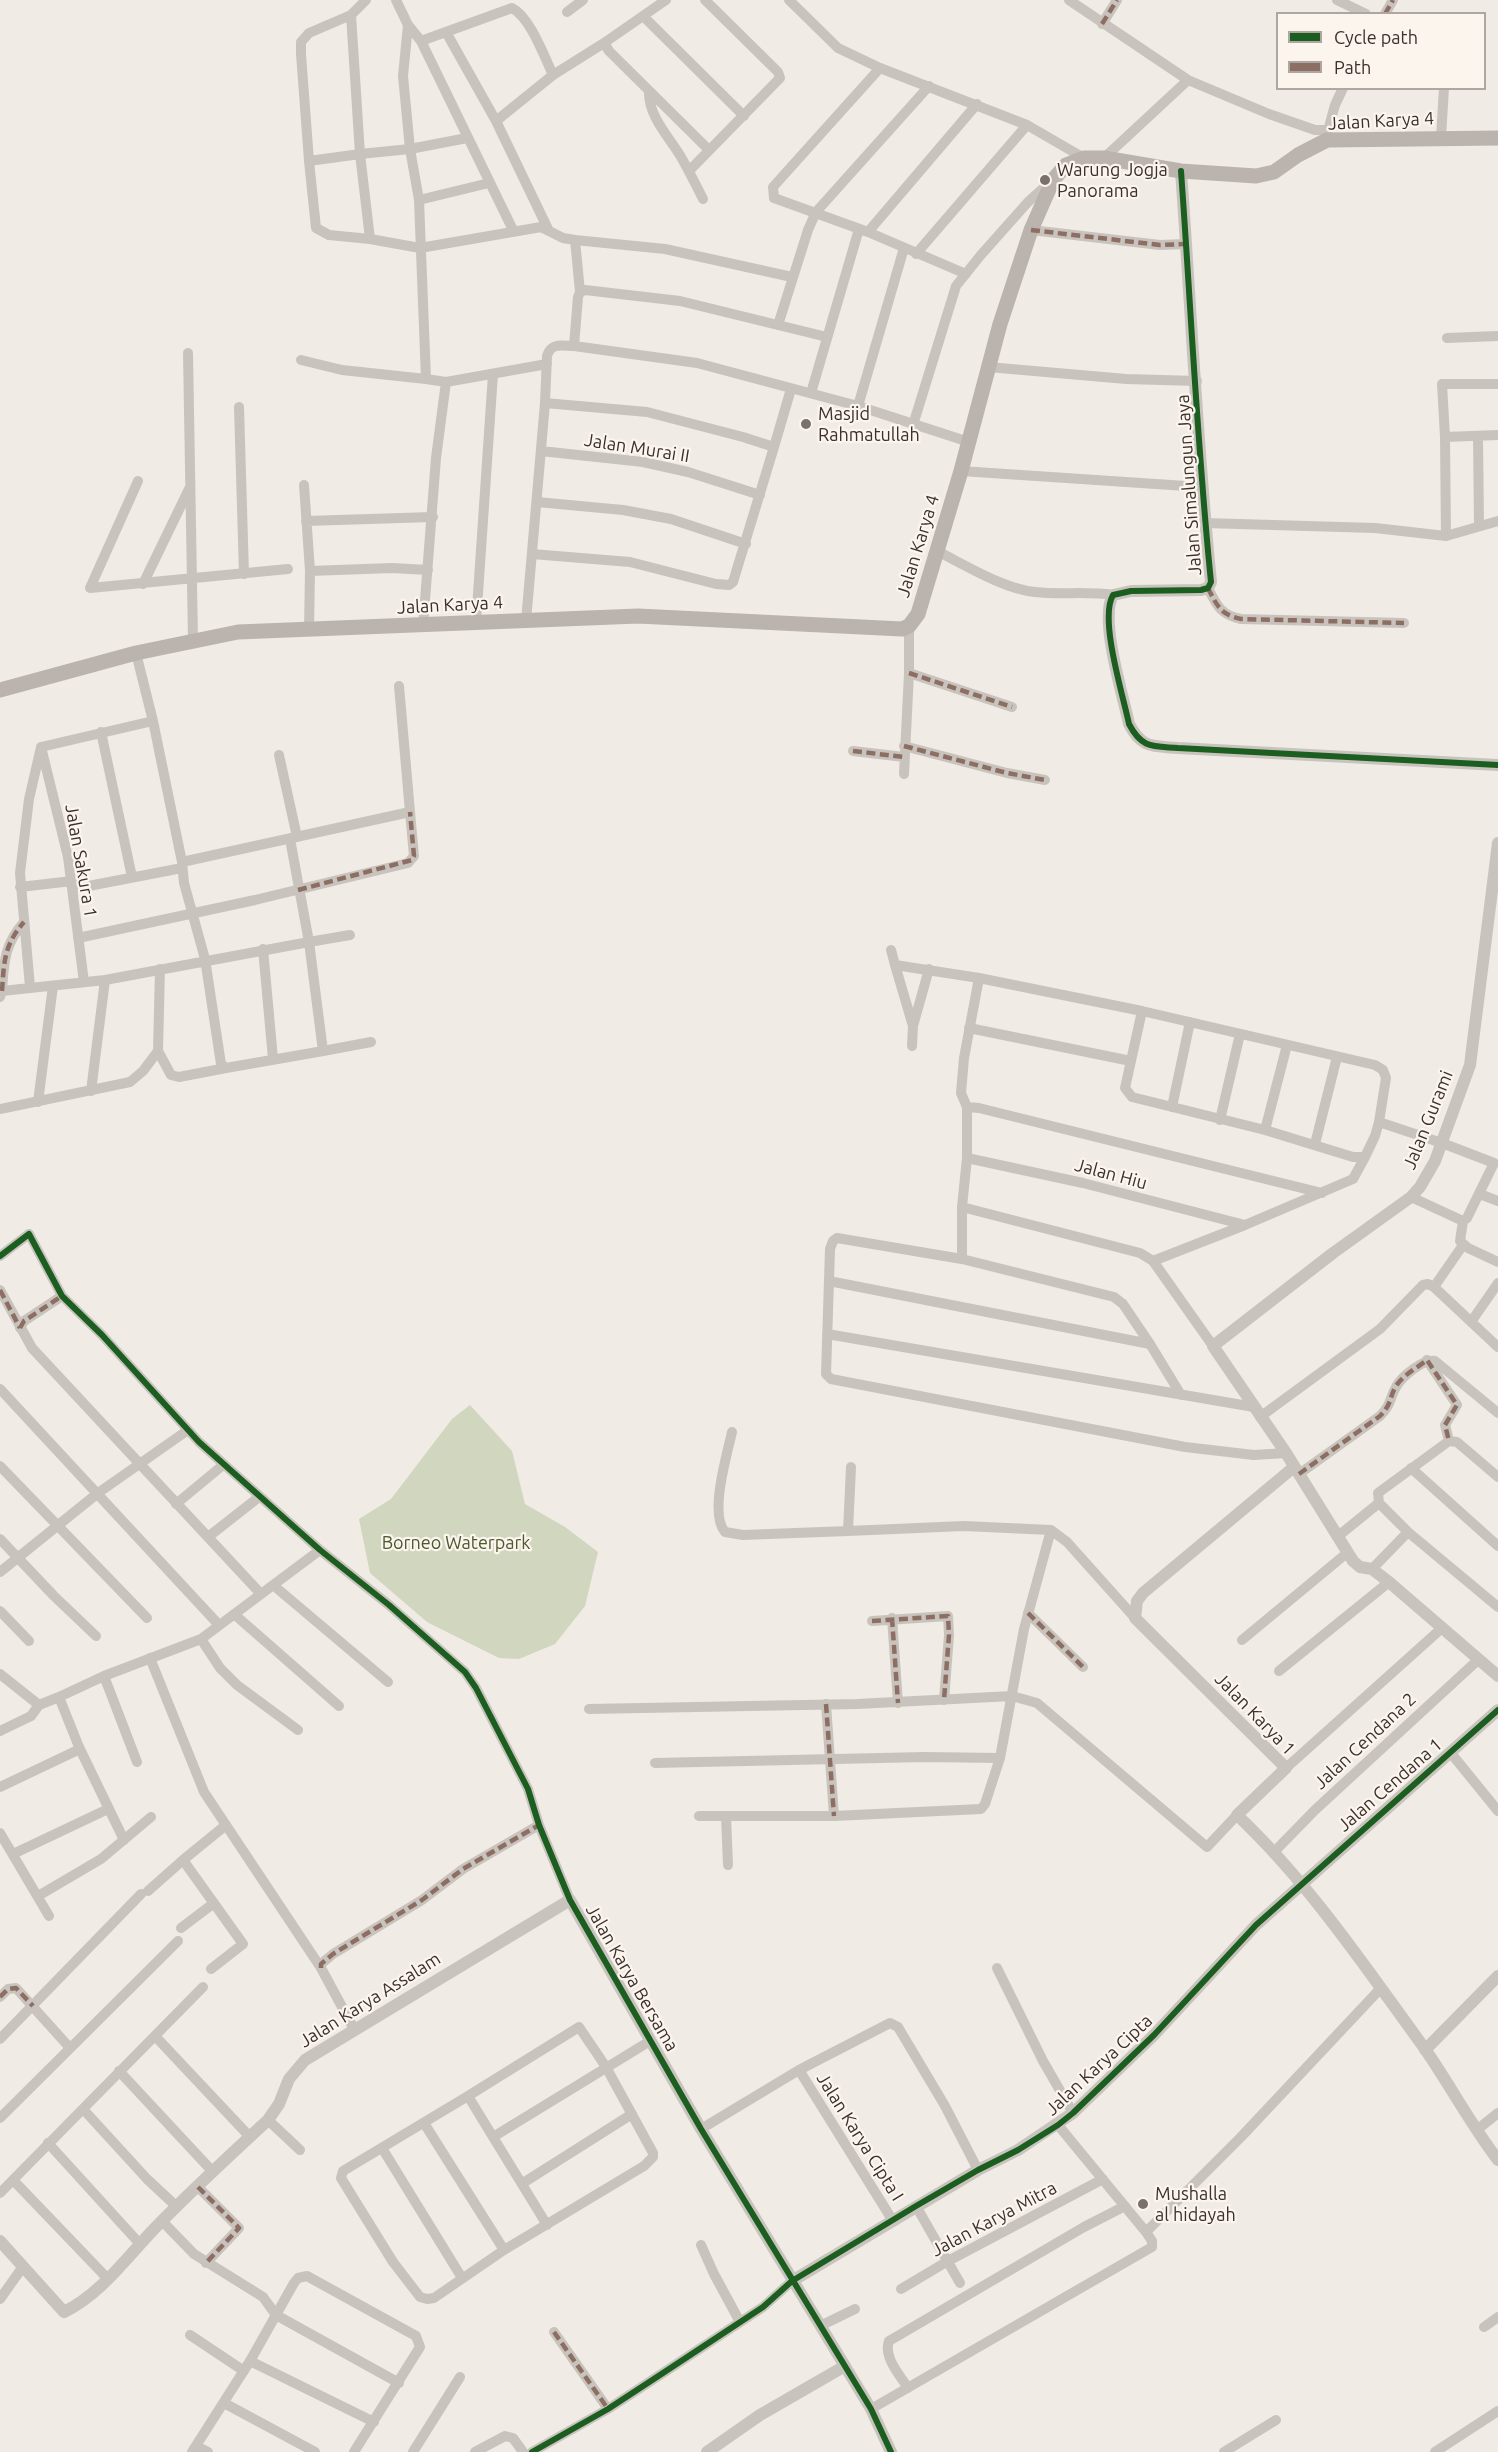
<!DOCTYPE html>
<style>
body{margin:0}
#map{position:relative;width:1498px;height:2452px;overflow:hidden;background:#f0ebe5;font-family:Ubuntu,sans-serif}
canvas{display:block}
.legend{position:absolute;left:1276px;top:12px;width:210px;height:78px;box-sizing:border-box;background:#fbf5ee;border:2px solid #aea6a0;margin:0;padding:8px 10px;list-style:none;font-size:18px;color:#3b302b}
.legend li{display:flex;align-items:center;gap:12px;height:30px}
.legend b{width:30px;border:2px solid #aea6a0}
</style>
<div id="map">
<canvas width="1498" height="2452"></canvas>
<ul class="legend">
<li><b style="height:8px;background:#1b5e20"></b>Cycle path</li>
<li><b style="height:8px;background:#8d6e63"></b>Path</li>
</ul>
</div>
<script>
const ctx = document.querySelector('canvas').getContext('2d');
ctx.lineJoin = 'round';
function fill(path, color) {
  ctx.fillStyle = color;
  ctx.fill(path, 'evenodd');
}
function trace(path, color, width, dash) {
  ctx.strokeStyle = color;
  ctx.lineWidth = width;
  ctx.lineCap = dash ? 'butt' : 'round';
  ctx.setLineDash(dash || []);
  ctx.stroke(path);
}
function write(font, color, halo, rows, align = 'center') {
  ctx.font = font + ' Ubuntu,sans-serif';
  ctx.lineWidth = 4.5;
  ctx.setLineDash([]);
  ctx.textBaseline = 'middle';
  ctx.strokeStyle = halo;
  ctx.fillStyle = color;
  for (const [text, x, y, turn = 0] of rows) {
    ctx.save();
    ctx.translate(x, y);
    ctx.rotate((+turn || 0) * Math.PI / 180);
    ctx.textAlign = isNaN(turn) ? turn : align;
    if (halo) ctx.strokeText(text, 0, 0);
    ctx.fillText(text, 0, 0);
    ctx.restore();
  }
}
fill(new Path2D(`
 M470 1405 512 1451 525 1504 565 1527 598 1552 585 1606 555 1644 519 1659 499 1658 427 1622 370 1573 359 1519 391 1499 452 1419Z`), '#d1d6bf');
trace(new Path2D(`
 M366 0 351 15 309 33 301 42V54L309 161 316 228 329 235 370 239
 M396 0 408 25 421 41 513 230
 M666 0 604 43 609 51 709 150
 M789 0 838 48 880 68 1027 125 1084 158
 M1069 0 1188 80 1269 114 1315 130H1327
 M1337 0 1366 14
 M567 12 583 0
 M1385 14 1393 0
 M643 16 744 116
 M1102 24 1117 0
 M408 25 403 76 410 149 419 200 426 379 446 382 547 364
 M446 32 496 121 548 229
 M421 41 512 8C530 17 544 56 553 75
 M880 68 773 187 774 198 868 232 966 274
 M649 91C648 116 669 137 681 157 689 171 696 185 703 199
 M496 121 553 75 604 43
 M1327 134 1335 105 1343 88
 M1441 137 1444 88
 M467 138 410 149 360 154 370 239 420 248 541 227 563 238 575 240
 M1104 158 1188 80
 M309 161 360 154 351 15
 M689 171 780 78 778 72 705 0
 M419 200 489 183
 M1031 230 1160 245 1186 244
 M868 232 977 104
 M916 254 1027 125
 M580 292 575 240 665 249 792 277
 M778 325 808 230 816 212 929 86
 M1447 338 1498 336
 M574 346 578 297 580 292 585 290 680 301 827 337
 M188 353 193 640
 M301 360 342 370 426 379
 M988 367 1126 379 1197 381
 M1498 384H1442L1445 437 1498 435
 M811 393 859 229
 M858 406 904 248
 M239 407 244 574
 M913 425 956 286 980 256 1028 202 1048 184
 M1478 436 1479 526
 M1445 437 1446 536
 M774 447 791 389
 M541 451 643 462 688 472 760 495
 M961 471 1201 487
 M138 481 90 588 288 569
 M304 485 310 571 309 629
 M537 502 623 510 671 519 746 544
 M306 521 433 517
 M1205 523 1375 528 1446 536 1498 521
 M937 551C965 565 1004 589 1035 592 1061 595 1087 591 1113 595
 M532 554 630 562 716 584 729 585 733 582 774 447 743 437 647 412 545 403
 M310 571 392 568 428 570
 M143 584 189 489
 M1208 588C1217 606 1221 615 1241 619L1404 623
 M526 621 545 403 547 356C551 342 562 346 574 346L697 363 858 406 969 442
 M476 623 493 374
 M423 626 436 458 446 382
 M136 653 153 721 182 862 410 812 399 686
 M909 673 1012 707
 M101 732 132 877
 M904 746 1007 773 1045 780
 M41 747 68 857 84 982
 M41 747 153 721
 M853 751 904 757
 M279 755 297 837
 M904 774 909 673V626
 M290 839 309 942 350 935
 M20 887 72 881
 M73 889 182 868
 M78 938 255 900 408 863 414 856 410 812
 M263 949 273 1059
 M891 950 895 965
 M160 969 158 1051 171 1075 179 1077 226 1068
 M30 987 20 873 29 799 41 747
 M2 991C4 962 4 945 24 922
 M0 997 2 991 105 980 309 942 323 1051 226 1068 221 1064 205 959 184 883 182 862
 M1142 1011 1125 1088 1132 1097 1265 1130 1353 1157H1365L1375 1136 1379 1122 1442 1143 1494 1163 1467 1218 1463 1221 1411 1197
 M913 1026 929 969
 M969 1028 1131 1061
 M912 1046 913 1026 895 965 979 978
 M323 1051 371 1042
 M91 1091 105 980
 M38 1102 53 986
 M967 1107 961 1093 964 1058 979 978 1142 1011 1375 1065 1383 1070 1386 1078 1379 1122
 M1172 1107 1190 1022
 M0 1109 130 1082 143 1071 158 1051
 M1220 1120 1240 1034
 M1265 1130 1287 1045
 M1315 1144 1337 1057
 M967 1158 1083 1183 1245 1225
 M1480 1194 1498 1201
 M962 1207 1140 1253 1153 1261 1213 1346
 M1463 1221 1460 1241 1468 1248 1498 1262
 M0 1256 29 1234 62 1296 102 1335 199 1442 320 1550 389 1605 465 1672 476 1688 528 1789 539 1825 570 1900
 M962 1259V1207L967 1158V1107L979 1108 1322 1193
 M1153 1261 1245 1225 1353 1179 1365 1157
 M829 1281 1150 1344 1181 1395
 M1434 1287 1463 1245
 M0 1290 32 1348 260 1593
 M1471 1322 1498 1283
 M20 1328 24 1321 62 1296
 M827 1334 1254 1407
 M1150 1344 1123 1304 1114 1297 962 1259 837 1238 833 1241 830 1249 826 1374 831 1379 1185 1447 1254 1455 1286 1453
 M1427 1360 1457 1405 1445 1425 1449 1441
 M0 1389 219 1625
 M1260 1417 1380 1329 1423 1285 1428 1284 1434 1287 1498 1347
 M732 1432C727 1455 709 1514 725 1532L743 1535 848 1531
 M0 1466 147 1618
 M851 1467 848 1531 964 1526 1051 1530
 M1411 1468 1498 1546
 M1299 1474 1380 1416C1392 1404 1389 1399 1396 1387 1402 1376 1423 1359 1435 1361L1498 1413
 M1498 1477 1457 1442 1449 1441 1378 1493 1379 1503 1408 1532 1498 1607
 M176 1504 223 1465
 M208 1537 259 1497
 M1337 1537 1379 1503
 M0 1539 54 1596 96 1636
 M1372 1569 1408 1532
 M0 1572 98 1493 188 1430
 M273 1585 388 1682
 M0 1611 29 1641
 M1028 1613 1083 1667
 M234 1614 339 1706
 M892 1618 898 1703
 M872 1621 948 1616 949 1635 944 1700
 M201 1639 220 1668 237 1685 298 1730
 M1242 1640 1347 1553
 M150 1658 204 1792 321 1968 354 2029
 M1279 1671 1389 1582
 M0 1674 39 1705
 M104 1676 137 1762
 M826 1704 834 1816
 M589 1709 857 1704 1012 1696 1037 1703 1207 1847 1237 1815
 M0 1731 31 1716 39 1705 59 1697
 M1450 1752 1498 1811
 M655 1763 925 1757 1000 1758
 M1286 1768 1442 1628
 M0 1787 80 1749
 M699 1816H834L981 1809 985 1804 1000 1758 1024 1629 1051 1530 1067 1542 1135 1618
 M726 1817 728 1865
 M0 1833 49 1916
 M124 1840 79 1747 59 1697 104 1676 201 1639 320 1550
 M1275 1851 1315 1810 1479 1659
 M13 1854 108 1809
 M183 1860 226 1825
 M148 1891 183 1860 243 1944 211 1969
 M38 1896 101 1859 151 1817
 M181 1928 214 1903
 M321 1968V1964L333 1954 422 1900 463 1869 539 1825
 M997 1968 1043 2061 1073 2113
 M0 1997 8 1989 16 1988 70 2048
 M155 2036 250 2137
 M0 2039 141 1894
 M799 2070 893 2221
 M119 2071 213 2172
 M468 2096 579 2027 606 2067 653 2153V2157L644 2166 504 2250 434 2298 427 2299 420 2297 393 2262 341 2178 343 2171 468 2096 493 2137 650 2041
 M83 2109 147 2179 177 2207
 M0 2118 178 1941
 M268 2120 300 2150
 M424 2123 504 2250
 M701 2129 799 2070 890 2023 898 2027 945 2106 978 2170
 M1478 2129 1498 2113
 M493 2137 547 2225
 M48 2143 140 2244
 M382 2148 462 2278
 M14 2181 108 2279
 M523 2183 632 2114
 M198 2187 239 2228 206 2263
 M0 2193 203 1987
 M916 2206 960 2283
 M162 2221 194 2254 263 2297 276 2315 399 2383
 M1146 2232 1241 2137 1381 1988
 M701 2245 714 2274 740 2322
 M901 2289 948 2261 1103 2179
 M0 2299 22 2268
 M820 2326 855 2309
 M1484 2327 1498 2317
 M554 2332 608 2409
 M190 2335 244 2371
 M250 2361 374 2422
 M908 2388C900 2375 883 2357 889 2341L1084 2227 1125 2206
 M224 2403 315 2452
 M871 2409 1152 2247V2241L1146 2232 1058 2125
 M196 2446 208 2452
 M192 2452 250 2361 294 2283 298 2278 307 2276 416 2336 420 2347 354 2452
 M413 2452 460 2377
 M475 2452 505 2436 513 2438 523 2452
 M532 2452 608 2409 663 2373 763 2307 792 2281
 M1224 2452 1276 2420
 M1435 2452 1498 2411`), '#c9c3be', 10);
trace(new Path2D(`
 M1181 171C1191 308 1197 445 1211 582L1208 588 1201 590 1131 591 1113 595C1099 619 1123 695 1129 724 1142 749 1153 746 1178 748L1498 765
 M1498 843 1470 1065 1435 1161 1420 1187 1411 1197 1333 1253 1213 1346 1286 1453 1353 1561 1360 1567 1372 1569 1389 1582 1498 1676
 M1294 1467 1143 1593 1137 1601 1135 1618 1286 1768 1237 1815C1310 1884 1366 1968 1425 2049 1450 2085 1471 2125 1498 2160
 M1425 2050 1498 1976
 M0 2241 64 2312C101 2294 127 2257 155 2228 191 2191 230 2155 268 2120L279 2104 289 2079 305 2060 570 1900 701 2129 871 2409 891 2452
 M792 2281 978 2170 1018 2150 1073 2113 1154 2035 1256 1925 1498 1710
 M707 2452 760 2415 845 2366`), '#c9c3be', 12);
trace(new Path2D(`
 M0 690 136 653 238 632 638 616 902 629 909 626 918 614 961 471 1000 324 1031 230 1053 180 1066 165 1084 158H1104L1181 171 1256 176 1274 172 1298 155 1327 140 1498 138`), '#bab3ae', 15);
trace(new Path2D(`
 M1385 14 1393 0
 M1102 24 1117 0
 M1031 230 1160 245 1186 244
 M1208 588C1217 606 1221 615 1241 619L1404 623
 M909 673 1012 707
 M904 746 1007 773 1045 780
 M853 751 904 757
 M298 890 412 860 414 856 410 812
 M2 991C4 962 4 945 24 922
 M0 1290 20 1328
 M20 1328 24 1321 62 1296
 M1299 1474 1380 1416C1392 1404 1389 1398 1396 1386 1403 1375 1417 1368 1427 1360L1457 1405 1445 1425 1449 1441
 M1028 1613 1083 1667
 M892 1618 898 1703
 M872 1621 948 1616 949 1635 944 1700
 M826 1704 834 1816
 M321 1968V1964L333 1954 422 1900 463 1869 539 1825
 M0 1997 8 1989 16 1988 33 2006
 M198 2187 239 2228 206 2263
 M554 2332 608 2409`), '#8d6e63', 4.5, [9, 4.5]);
trace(new Path2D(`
 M1181 171C1191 308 1197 445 1211 582L1208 588 1201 590 1131 591 1113 595C1099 619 1123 695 1129 724 1142 749 1153 746 1178 748L1498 765
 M0 1256 29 1234 62 1296 102 1335 199 1442 320 1550 389 1605 465 1672 476 1688 528 1789 539 1825 570 1900 701 2129 871 2409 891 2452
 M532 2452 608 2409 663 2373 763 2307 792 2281 916 2206 978 2170 1018 2150 1058 2125 1073 2113 1154 2035 1256 1925 1498 1710`), '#1b5e20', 6);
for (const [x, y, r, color] of [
 [1045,180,6,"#7a716c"],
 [806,424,6,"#7a716c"],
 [1143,2204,6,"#7a716c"]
]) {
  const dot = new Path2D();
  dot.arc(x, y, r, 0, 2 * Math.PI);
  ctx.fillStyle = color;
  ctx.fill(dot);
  trace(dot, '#fbf5ee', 2);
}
write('18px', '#3b302b', '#fbf5ee', [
 ["Jalan Karya 4",1381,121,-3],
 ["Jalan Murai II",637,448,9],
 ["Jalan Simalungun Jaya",1189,485,-94],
 ["Jalan Karya 4",918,546,-73],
 ["Jalan Karya 4",450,605,-3],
 ["Jalan Sakura 1",81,861,80],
 ["Jalan Gurami",1428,1120,-68],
 ["Jalan Hiu",1111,1174,15],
 ["Jalan Karya 1",1255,1714,46],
 ["Jalan Cendana 2",1365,1741,-43],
 ["Jalan Cendana 1",1390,1785,-41],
 ["Jalan Karya Bersama",632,1978,60],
 ["Jalan Karya Assalam",370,2000,-32],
 ["Jalan Karya Cipta",1099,2065,-43],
 ["Jalan Karya Cipta I",860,2137,58],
 ["Jalan Karya Mitra",994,2219,-28]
]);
write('18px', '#3b302b', '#fbf5ee', [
 ["Warung Jogja",1057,170],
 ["Panorama",1057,191],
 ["Masjid",818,414],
 ["Rahmatullah",818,435],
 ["Mushalla",1155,2194],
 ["al hidayah",1155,2215]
], 'left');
write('18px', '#4a5a2e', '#fbf5ee', [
 ["Borneo Waterpark",456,1543]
]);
</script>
